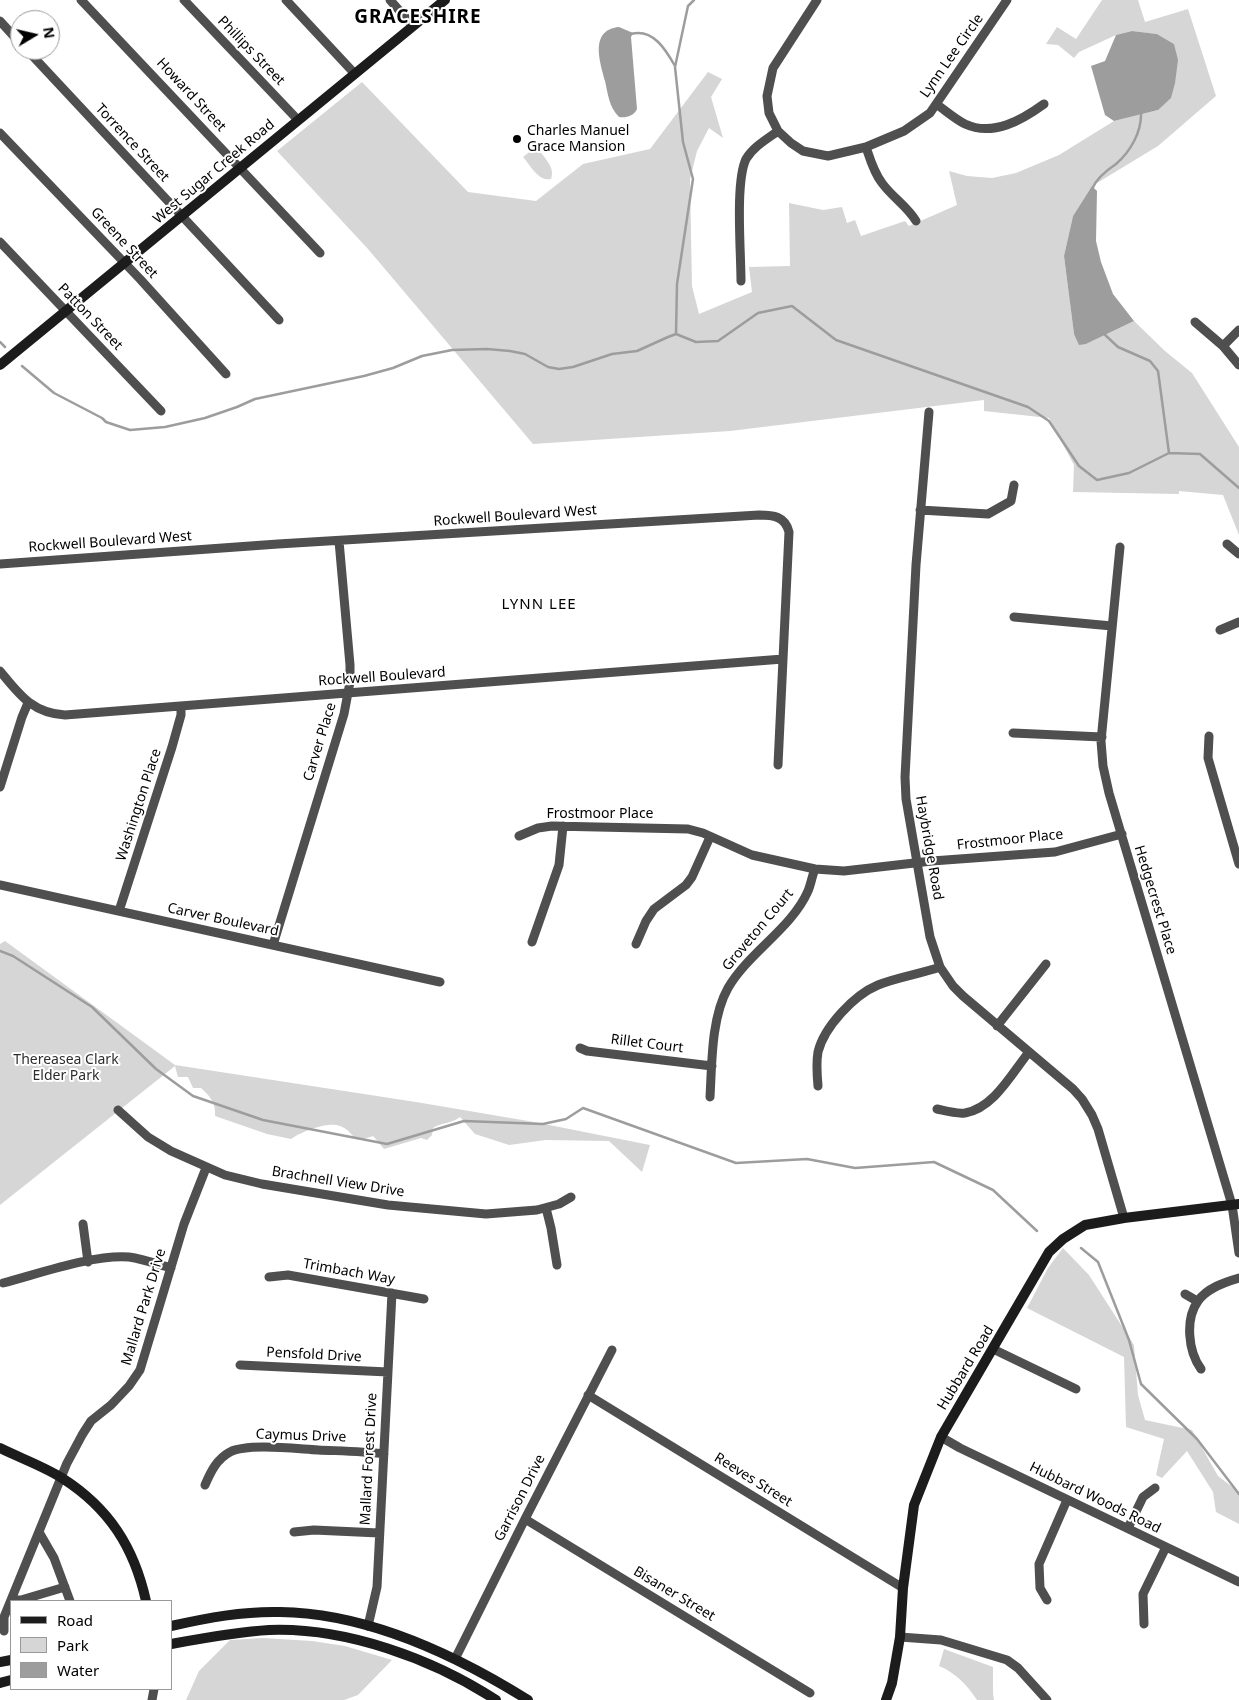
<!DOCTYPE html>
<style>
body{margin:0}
#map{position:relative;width:1239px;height:1700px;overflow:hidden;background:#fff;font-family:"Noto Sans",sans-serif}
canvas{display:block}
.legend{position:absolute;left:10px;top:1600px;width:162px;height:90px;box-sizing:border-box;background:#fff;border:1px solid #999;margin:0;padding:6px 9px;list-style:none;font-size:15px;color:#000}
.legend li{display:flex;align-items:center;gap:10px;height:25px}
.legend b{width:25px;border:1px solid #999}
.north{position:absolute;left:10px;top:10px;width:50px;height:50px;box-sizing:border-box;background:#fff;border:1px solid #999;border-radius:50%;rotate:81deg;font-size:14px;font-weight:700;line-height:20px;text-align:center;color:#000}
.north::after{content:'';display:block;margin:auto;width:18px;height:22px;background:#000;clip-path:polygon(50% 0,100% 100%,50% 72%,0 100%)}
</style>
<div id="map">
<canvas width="1239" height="1700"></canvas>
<ul class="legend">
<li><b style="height:6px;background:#1c1c1c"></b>Road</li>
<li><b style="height:14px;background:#d6d6d6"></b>Park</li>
<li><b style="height:14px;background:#9d9d9d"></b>Water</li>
</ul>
<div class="north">N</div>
</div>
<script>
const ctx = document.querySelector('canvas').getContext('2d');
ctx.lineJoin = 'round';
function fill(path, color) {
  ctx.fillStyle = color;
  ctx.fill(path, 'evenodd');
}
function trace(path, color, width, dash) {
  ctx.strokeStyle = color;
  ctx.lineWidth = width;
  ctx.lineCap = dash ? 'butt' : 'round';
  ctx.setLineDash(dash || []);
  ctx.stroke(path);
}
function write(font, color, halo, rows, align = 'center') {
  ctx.font = font + ' "Noto Sans",sans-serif';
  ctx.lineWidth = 4;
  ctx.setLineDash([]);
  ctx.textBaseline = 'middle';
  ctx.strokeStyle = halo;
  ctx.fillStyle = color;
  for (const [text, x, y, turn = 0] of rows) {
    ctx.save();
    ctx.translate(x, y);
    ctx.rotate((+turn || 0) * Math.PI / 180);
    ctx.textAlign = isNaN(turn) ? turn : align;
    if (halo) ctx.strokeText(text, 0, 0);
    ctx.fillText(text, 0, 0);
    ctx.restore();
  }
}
fill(new Path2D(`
 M1102 0H1138L1145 22 1188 9 1216 96 1158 146 1092 186 1073 216 1064 256 1074 334 1086 344 1134 321 1165 351 1192 373 1239 447V535L1223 495 1179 491V494L1073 492 1074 465 1049 418 984 411V400L730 431 533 444 368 249 277 151 362 82 468 192 536 201 583 164 650 149 708 72 722 79 711 97 723 138 709 128 697 151 690 179 692 286 699 314 752 292 749 267 790 266 789 203 823 210 842 207 847 223 855 220 861 236 905 221 909 226 957 205 949 171 967 176 992 178 1016 173 1059 155 1114 121 1158 110 1174 44 1157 34 1132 31 1116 35 1079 52 1074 58 1058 45 1046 44 1057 27 1076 39Z
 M536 147C543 156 556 167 551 179 539 182 530 165 523 157Z
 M5 941 175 1065 416 1102 534 1122 650 1145 642 1172 609 1141 546 1140 509 1145 475 1134 460 1117C451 1124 442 1122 433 1128L432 1135 427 1140 421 1138 384 1149 373 1136C348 1145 358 1133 340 1126 327 1121 301 1132 291 1139L267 1134 215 1116C216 1103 210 1096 201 1088H193L188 1077H178L175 1066 0 1205V944Z
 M1063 1248 1089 1275 1134 1345 1138 1395 1145 1420 1192 1430 1218 1476 1239 1492V1524L1216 1512 1213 1492 1187 1451 1162 1478 1156 1475 1164 1439 1126 1427 1124 1357 1027 1308 1048 1268Z
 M263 1638 312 1641 345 1646 392 1660 358 1695 344 1700H186L199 1671 230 1640Z
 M944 1649 993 1667V1694L994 1700H977C967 1685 956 1673 939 1666Z`), '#d6d6d6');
fill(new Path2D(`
 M619 27 633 33 631 37 637 109C634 116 626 118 619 117 609 107 608 94 605 81 600 62 589 30 619 27Z
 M1132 31 1157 34 1174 44 1178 60 1175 83 1171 98 1158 110 1114 121 1105 115 1091 66 1105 61 1116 35Z
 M1092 186 1097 191 1096 241 1101 262 1113 294 1134 321 1086 344 1079 345 1074 334 1064 256 1073 216Z`), '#9d9d9d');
trace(new Path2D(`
 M631 34C653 28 666 50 675 66
 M1092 189C1096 179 1107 170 1116 164 1130 152 1142 132 1141 112
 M1103 333 1118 347 1150 361 1158 371 1169 453
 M676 334 677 284 693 179 683 142 675 67 688 6 694 0
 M0 342 5 347
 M22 366 54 393 102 418 106 422 130 430 165 427 205 418 237 407 255 399 364 376 393 368 422 356 452 350 487 349 510 351 525 354 548 367 559 369 573 367 612 354 637 351 668 337 676 334 696 342 718 341 758 313 792 306 836 340 1028 407 1049 421 1079 466 1097 480 1129 473 1169 453 1200 454 1239 488
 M0 951 13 956 92 1007 156 1069 193 1096 263 1120 387 1144 464 1121 543 1124 566 1119 583 1108 736 1163 807 1159 855 1168 934 1162 993 1190 1037 1231
 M1081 1248 1098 1262 1129 1340 1141 1384 1197 1439 1239 1494`), '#9d9d9d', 2.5);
trace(new Path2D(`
 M81 0 320 253
 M184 0 298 120
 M286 0 355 74
 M390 0 413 26
 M817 0 773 68 767 96 769 113 778 131 791 143 803 151 828 156 866 147 904 131 930 113 1007 0
 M0 21 20 43
 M27 50 279 320
 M936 104C945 110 955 119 965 124 993 137 1022 120 1044 104
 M0 133 140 279 226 374
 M866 147C870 159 874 173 882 183 892 197 907 206 916 221
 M0 242 161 411
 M741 281C741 252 735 182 746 159 753 147 767 139 778 131
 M1195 322 1223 346 1239 365
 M1223 346 1239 330
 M929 412 916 565 905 777 906 799 930 937 940 967 953 986 963 996 1073 1089 1082 1099 1092 1115 1098 1129 1124 1218
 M920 510 988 514 1011 501 1014 485
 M1227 544 1239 554
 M1120 547 1101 741 1103 766 1109 793 1232 1205 1239 1253
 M0 564 278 544 759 515C773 515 785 516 789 532L778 765
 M1014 617 1112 626
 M1220 630 1239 622
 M0 671C19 694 32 713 65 715L783 659
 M1013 733 1102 737
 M1209 736 1208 758 1239 864
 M0 787 22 717 28 703
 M519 836 538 828 552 826 688 829 703 833 752 855 815 869 844 871 932 861 1055 852 1122 834
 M0 885 440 982
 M119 911 172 747 181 715V706
 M532 942 559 865 563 826
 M636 944 646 921 654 909 686 885 692 877 710 837
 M273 945 344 714 350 682V665L339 541
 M997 1026 1046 964
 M580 1048 587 1051 712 1066
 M818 1086C817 1075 816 1063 818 1052 824 1027 854 995 878 985 898 977 920 974 940 967
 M710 1097C712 1064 711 1018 728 988 748 953 792 928 808 891 811 884 812 876 815 869
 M937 1109C946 1111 955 1114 965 1113 994 1108 1012 1073 1029 1052
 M118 1110 148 1137 171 1151 225 1175 262 1184 388 1205 486 1214 537 1210 559 1204 571 1197
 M546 1208 551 1228 557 1265
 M83 1224 88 1262
 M269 1277 288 1275 424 1299
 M3 1283C38 1274 94 1254 129 1257 143 1259 157 1264 171 1268
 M1185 1294 1197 1301
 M993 1349 1076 1389
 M240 1365 388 1372
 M1201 1369C1188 1351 1185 1319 1198 1301 1207 1288 1225 1282 1239 1278
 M588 1395 903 1588
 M941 1437 960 1448 1239 1582
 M205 1485C211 1471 217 1459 230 1452 248 1443 297 1449 318 1450 340 1451 362 1451 384 1454
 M525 1519 810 1693
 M1128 1528 1143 1497 1155 1488
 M39 1532 54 1558 70 1601
 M294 1532 314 1530 379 1533
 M11 1600H21L65 1587
 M1047 1600 1040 1588 1039 1564 1067 1500
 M1144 1624 1143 1594 1166 1547
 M368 1626 377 1587 392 1293
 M4 1631V1617L67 1463 82 1435 91 1421 111 1405 129 1386 140 1370 184 1224 206 1168
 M900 1637 941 1640 1007 1660 1018 1668 1047 1700
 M455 1659 525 1519 612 1350
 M152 1700 154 1689`), '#4f4f4f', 9);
trace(new Path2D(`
 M0 365 445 0
 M0 1448C20 1458 43 1466 62 1478 109 1508 134 1547 146 1601
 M171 1626C207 1618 243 1611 280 1612 367 1613 456 1655 528 1700
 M171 1644C204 1638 236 1632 269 1630 346 1627 433 1659 496 1700
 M0 1662 11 1660
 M0 1683 11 1680
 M886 1700 892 1683 900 1637 903 1588 914 1505 941 1437 1049 1252 1063 1239 1085 1225 1124 1218 1239 1204`), '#1c1c1c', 10);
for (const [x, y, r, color] of [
 [517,139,5,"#000"]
]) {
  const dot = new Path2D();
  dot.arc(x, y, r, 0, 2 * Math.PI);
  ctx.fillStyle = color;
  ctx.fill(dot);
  trace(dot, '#fff', 2);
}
write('14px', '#000', '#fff', [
 ["Phillips Street",251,51,46],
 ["Lynn Lee Circle",952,56,-55],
 ["Howard Street",191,95,47],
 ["Torrence Street",132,143,47],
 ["West Sugar Creek Road",214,172,-40],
 ["Greene Street",124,243,47],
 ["Patton Street",90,317,46],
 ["Rockwell Boulevard West",515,516,-4],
 ["Rockwell Boulevard West",110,542,-4],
 ["Rockwell Boulevard",382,677,-4],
 ["Carver Place",320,742,-73],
 ["Washington Place",139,805,-72],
 ["Frostmoor Place",600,814],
 ["Frostmoor Place",1010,840,-6],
 ["Haybridge Road",929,848,80],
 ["Hedgecrest Place",1155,900,73],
 ["Carver Boulevard",223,920,12],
 ["Groveton Court",758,930,-50],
 ["Rillet Court",647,1044,7],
 ["Brachnell View Drive",338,1182,9],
 ["Trimbach Way",349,1272,10],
 ["Mallard Park Drive",144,1307,-73],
 ["Pensfold Drive",314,1355,3],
 ["Hubbard Road",966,1368,-59],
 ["Caymus Drive",301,1436,2],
 ["Mallard Forest Drive",369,1459,-87],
 ["Reeves Street",753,1480,32],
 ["Garrison Drive",520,1498,-63],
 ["Hubbard Woods Road",1095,1498,26],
 ["Bisaner Street",674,1594,31]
]);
write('14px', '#000', '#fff', [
 ["Charles Manuel",527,131],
 ["Grace Mansion",527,147]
], 'left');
write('14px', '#2d2d2d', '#fff', [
 ["Thereasea Clark",66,1060],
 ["Elder Park",66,1076]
]);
ctx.letterSpacing = '1px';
write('15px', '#000', '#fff', [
 ["LYNN LEE",539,605]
]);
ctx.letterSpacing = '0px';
ctx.letterSpacing = '1px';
write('bold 19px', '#000', '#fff', [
 ["GRACESHIRE",418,18]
]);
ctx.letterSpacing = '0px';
</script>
